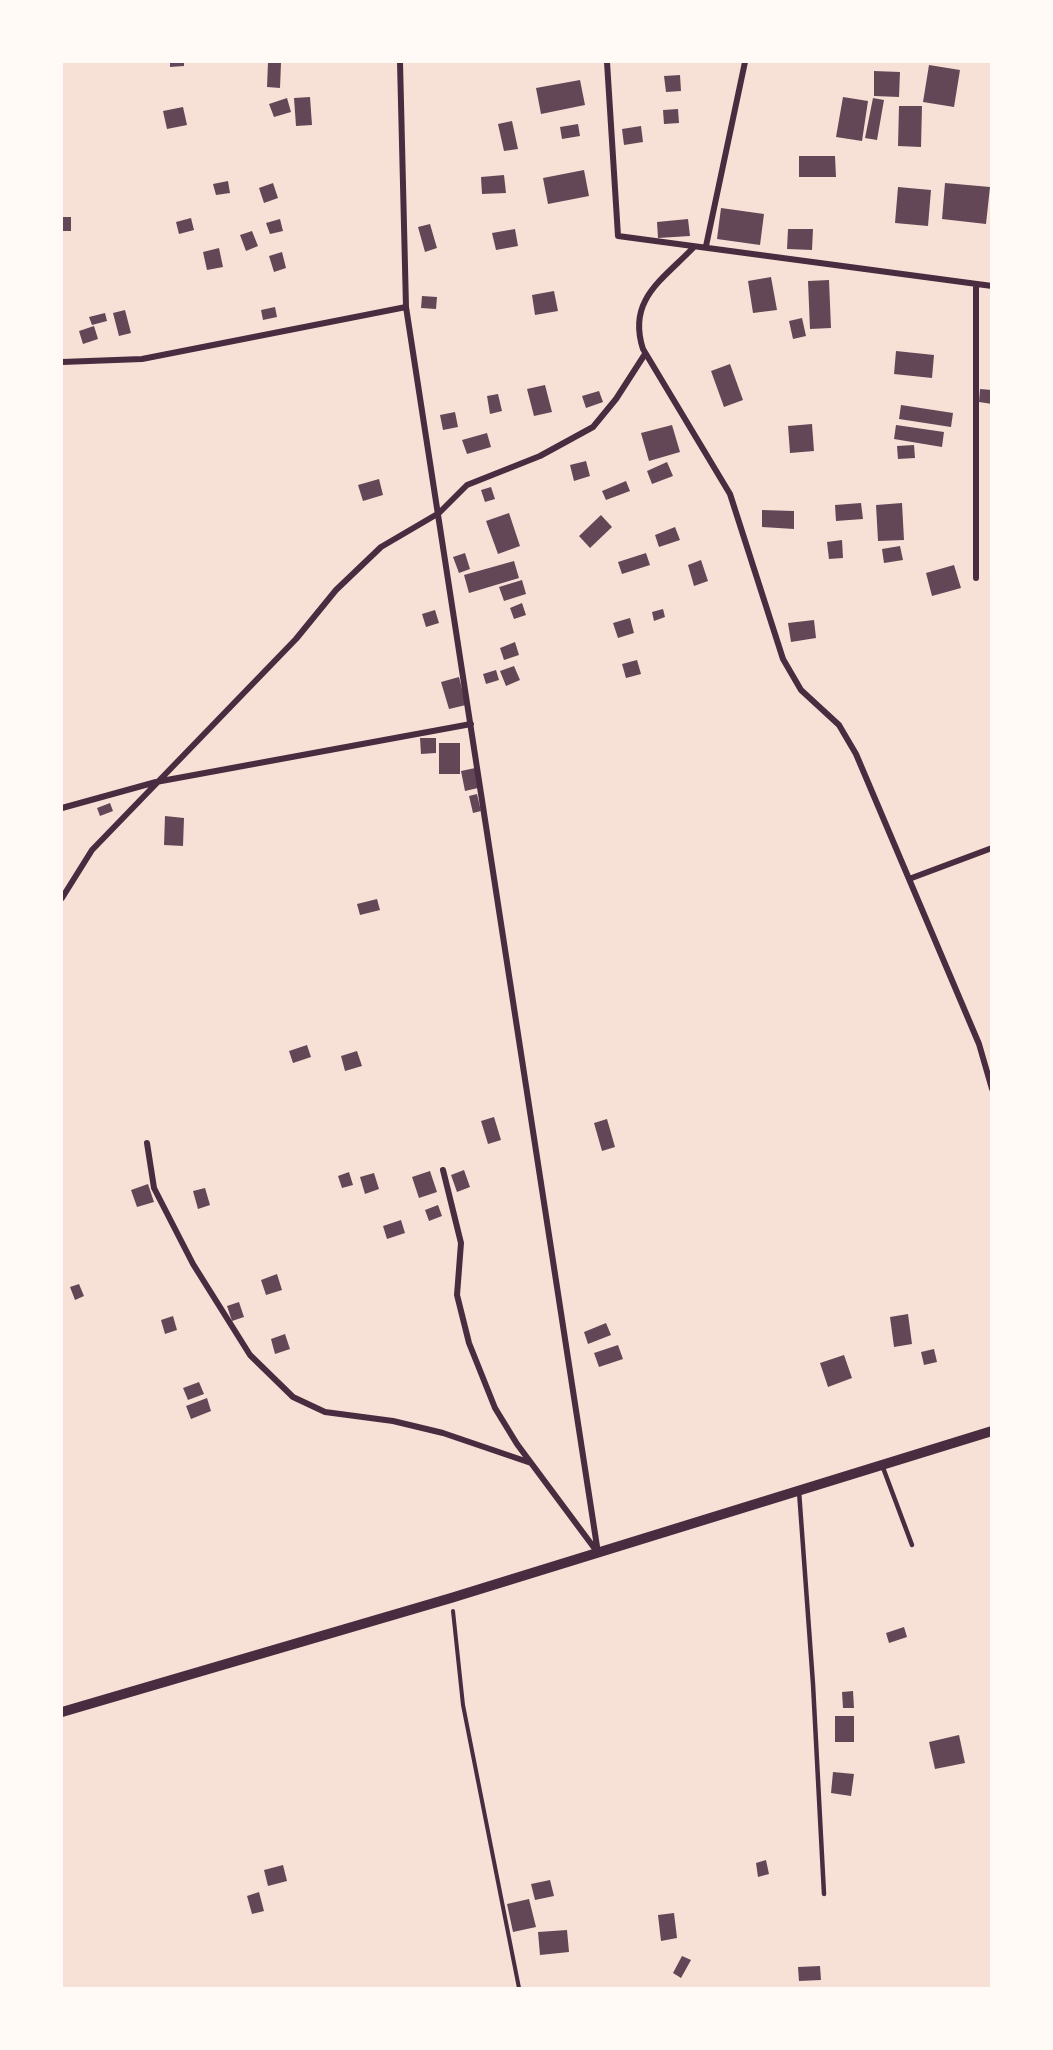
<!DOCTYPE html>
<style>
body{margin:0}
#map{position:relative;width:1053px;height:2050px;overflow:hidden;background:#f7e1d7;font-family:Cabin,sans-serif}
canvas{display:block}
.frame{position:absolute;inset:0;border:63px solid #fffaf5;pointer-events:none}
</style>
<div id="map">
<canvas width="1053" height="2050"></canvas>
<div class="frame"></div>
</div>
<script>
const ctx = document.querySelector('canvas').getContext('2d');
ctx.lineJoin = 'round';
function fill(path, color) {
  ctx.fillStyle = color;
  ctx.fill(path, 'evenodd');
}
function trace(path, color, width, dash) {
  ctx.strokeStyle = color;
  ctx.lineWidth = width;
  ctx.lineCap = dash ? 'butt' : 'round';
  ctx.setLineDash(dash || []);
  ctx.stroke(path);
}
fill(new Path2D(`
 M170 62H184V66L170 67Z
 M268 62 281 63 280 88 267 87Z
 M929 65 960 70 954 107 923 102Z
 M874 71 900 72 899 97 874 96Z
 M680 75 681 91 666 92 664 76Z
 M580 80 585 105 541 114 536 88Z
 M310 97 312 125 296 126 294 98Z
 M843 97 868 101 862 141 836 137Z
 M287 98 291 112 274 117 269 104Z
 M873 98 884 100 877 140 865 138Z
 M899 106H922L921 147 898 146Z
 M183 107 187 125 167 129 163 111Z
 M678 109 679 123 664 124 663 110Z
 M512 121 518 149 504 151 498 124Z
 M578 124 580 136 562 139 560 127Z
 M641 126 643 142 624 145 622 129Z
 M799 156H835L836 177H799Z
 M584 170 589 196 548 204 543 178Z
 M504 175 506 193 482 194 481 177Z
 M228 181 230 193 216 195 213 184Z
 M273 183 278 198 264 203 259 188Z
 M945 183 990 187 986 224 942 219Z
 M898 187 931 190 928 226 895 223Z
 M721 208 764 214 760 245 717 239Z
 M62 217H71V231H62Z
 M191 218 194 230 179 234 176 222Z
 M280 219 283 231 270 234 266 223Z
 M688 219 690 236 658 238 657 222Z
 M430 224 437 248 425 252 418 227Z
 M515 229 518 246 496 250 492 233Z
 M788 229H813L812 250 787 249Z
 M252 231 258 246 246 251 240 235Z
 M219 248 223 267 207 270 203 252Z
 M282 252 286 268 274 272 269 256Z
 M771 277 777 310 753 313 748 281Z
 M829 280 831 328 810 329 808 281Z
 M554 291 558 311 535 315 532 295Z
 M422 296 437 297 436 309 421 308Z
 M275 307 277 317 263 320 261 310Z
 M125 310 131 333 119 336 113 313Z
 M105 313 107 321 92 325 89 317Z
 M802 318 806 336 793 339 789 321Z
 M94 326 98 339 83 344 79 331Z
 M896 351 934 355 932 378 894 374Z
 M730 364 743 400 724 407 711 371Z
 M545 385 552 412 534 416 527 389Z
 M980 389 992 390V404L979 402Z
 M599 391 603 402 586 408 582 396Z
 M498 394 502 411 490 414 487 396Z
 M901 405 953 413 951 427 899 419Z
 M455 412 458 427 443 430 440 415Z
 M812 424 814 451 790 453 788 426Z
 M672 425 680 452 649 461 641 433Z
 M896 425 944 432 942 447 894 439Z
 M487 433 491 447 467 454 462 440Z
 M914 445 915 458 898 459 897 446Z
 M586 461 590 476 574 481 570 465Z
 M667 462 673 476 652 484 647 471Z
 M379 479 383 495 363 501 358 485Z
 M626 481 630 491 606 500 602 491Z
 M491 487 495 499 485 502 481 490Z
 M861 503 863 519 836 521 835 505Z
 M902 503 904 540 878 541 876 505Z
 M762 510 794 511V529L762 527Z
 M509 513 520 546 498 554 486 521Z
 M601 515 612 527 590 548 579 536Z
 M675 527 680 540 659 547 655 535Z
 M842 540 843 558 829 559 827 542Z
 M900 546 903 560 884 563 882 549Z
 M465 553 470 569 459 573 453 557Z
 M646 553 650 565 622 574 618 562Z
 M701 560 708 581 694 586 688 565Z
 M514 561 519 578 469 593 464 575Z
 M954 565 961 588 932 596 926 573Z
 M522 580 526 594 504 601 499 587Z
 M522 603 526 615 514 619 510 608Z
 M663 609 665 617 654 621 652 612Z
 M435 610 439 623 426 627 422 614Z
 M630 618 634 633 618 638 613 623Z
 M814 620 816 638 791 642 788 623Z
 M515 642 519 655 504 660 500 648Z
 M637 660 641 674 626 678 622 664Z
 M514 666 520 680 506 686 500 671Z
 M496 670 499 680 486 684 483 674Z
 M459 677 466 705 449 709 441 682Z
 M420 738H436V753L421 754Z
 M439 743H460V774H439Z
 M475 768 478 788 465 791 461 771Z
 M477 794 481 811 473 813 469 796Z
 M110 803 113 811 100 816 97 808Z
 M165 816 184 818 183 846 164 845Z
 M377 899 380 910 360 915 357 904Z
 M307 1045 311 1057 293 1063 289 1051Z
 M357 1051 362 1066 345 1071 341 1056Z
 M494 1117 501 1140 488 1144 481 1121Z
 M607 1119 615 1147 602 1151 594 1123Z
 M464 1170 470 1187 457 1192 451 1175Z
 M430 1171 437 1192 419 1198 412 1177Z
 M349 1172 353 1185 342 1188 338 1176Z
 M374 1173 379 1189 365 1194 360 1177Z
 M148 1184 154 1202 137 1207 131 1190Z
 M205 1188 210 1205 198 1209 193 1191Z
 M438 1205 442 1216 429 1221 425 1210Z
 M401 1220 405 1233 387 1239 383 1226Z
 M277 1274 282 1290 266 1295 261 1280Z
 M79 1284 84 1296 75 1300 70 1287Z
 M239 1302 244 1317 232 1321 227 1306Z
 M908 1314 912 1344 894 1347 890 1317Z
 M173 1316 177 1330 165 1334 161 1320Z
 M606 1323 611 1335 588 1344 584 1332Z
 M285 1334 290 1349 275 1354 271 1339Z
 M618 1345 623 1359 599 1367 594 1353Z
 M934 1349 937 1362 924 1365 921 1352Z
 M844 1355 852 1378 828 1387 820 1363Z
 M199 1382 204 1394 188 1400 183 1388Z
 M207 1398 211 1411 191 1419 186 1406Z
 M904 1627 907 1637 889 1643 886 1633Z
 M853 1691 854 1708H843L842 1692Z
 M835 1716H854V1742H835Z
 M959 1735 965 1763 935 1769 929 1742Z
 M833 1772 854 1774 851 1796 831 1793Z
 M766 1860 769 1874 758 1877 756 1863Z
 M283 1865 287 1881 268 1886 264 1870Z
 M550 1880 554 1896 535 1900 531 1884Z
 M259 1892 264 1911 252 1914 247 1896Z
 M529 1899 536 1927 513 1932 507 1904Z
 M674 1913 677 1938 661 1941 658 1915Z
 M567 1930 569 1952 540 1955 538 1932Z
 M682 1956 691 1960 681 1978 673 1973Z
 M820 1966 821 1980 799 1981 798 1967Z`), '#644757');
trace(new Path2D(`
 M453 1611 463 1705 519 1988`), '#4a2c40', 4);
trace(new Path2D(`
 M882 1465 912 1545
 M799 1491 813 1684 824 1894`), '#4a2c40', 4.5);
trace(new Path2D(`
 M400 62 406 307 598 1553
 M607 62 618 236 992 286
 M706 246 745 62
 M693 248C662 280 627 300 643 349L730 494 783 659 801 690 839 725 856 754 979 1044 992 1089
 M62 362 142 359 406 307
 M976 578V284
 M62 808 156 782 471 724
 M909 879 992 848
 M62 898 92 850 296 639 336 590 381 547 439 513 467 485 540 456 593 427 616 399 645 354
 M147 1143 154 1188 193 1264 250 1355 293 1397 325 1412 393 1421 443 1433 531 1463
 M443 1170 461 1243 457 1295 469 1343 495 1408 517 1444 598 1553`), '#4a2c40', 6);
trace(new Path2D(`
 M62 1712 451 1598 992 1431`), '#4a2c40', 10);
</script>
